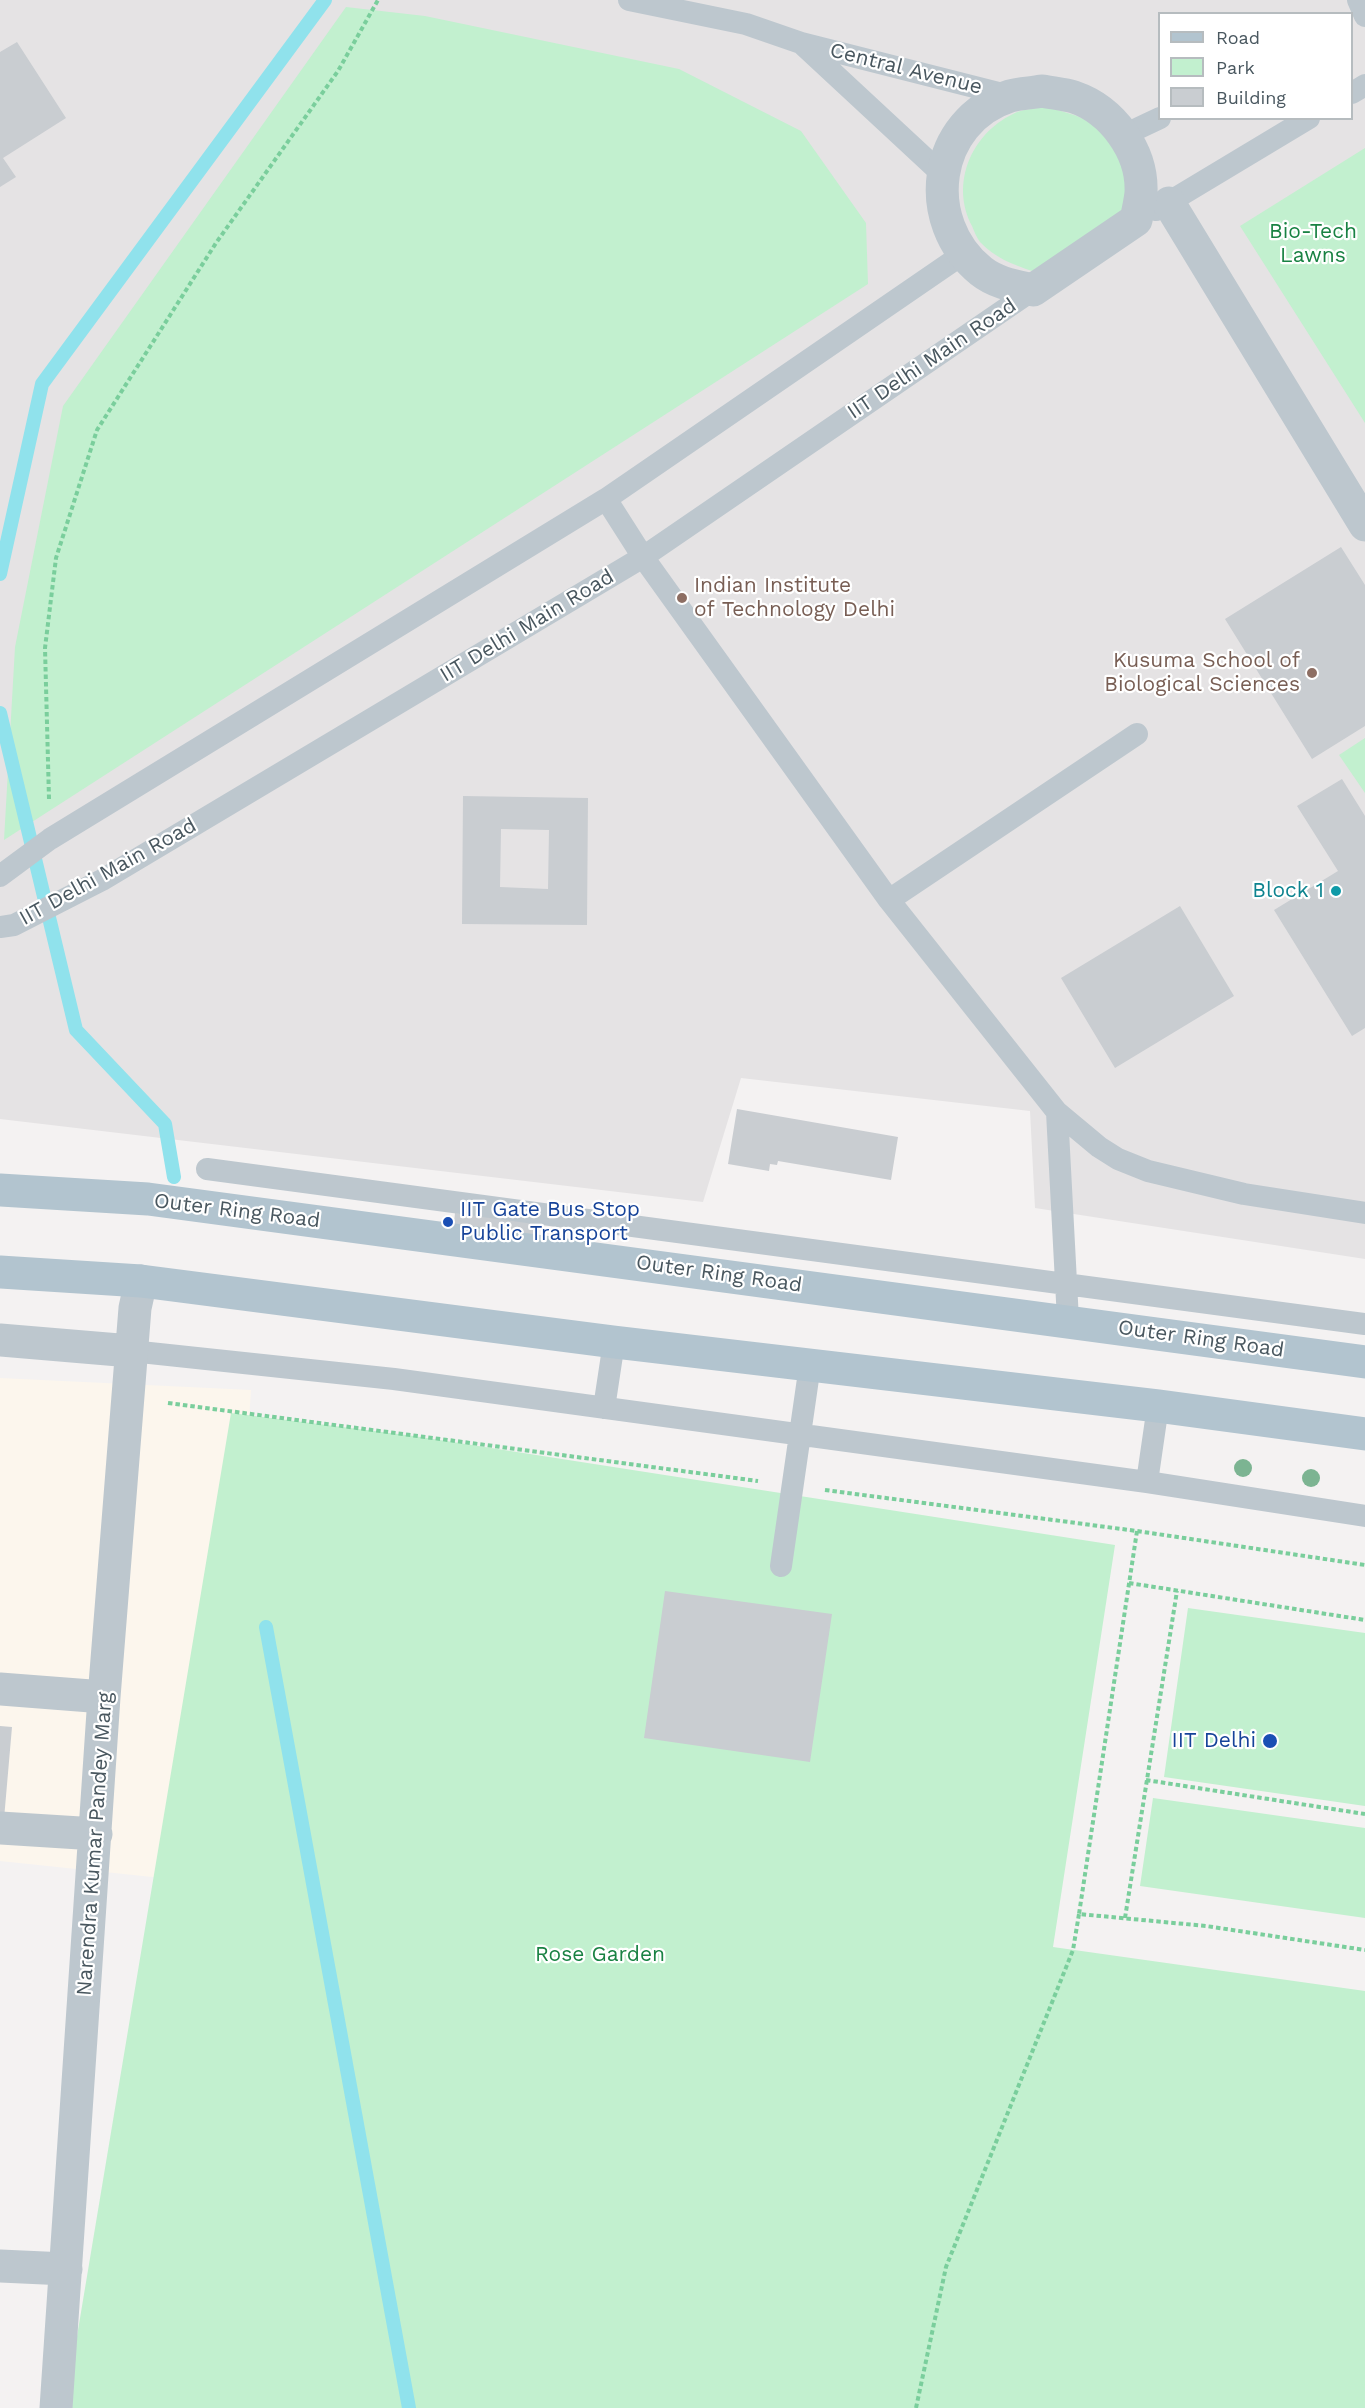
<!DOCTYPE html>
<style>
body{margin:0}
#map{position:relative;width:1365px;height:2408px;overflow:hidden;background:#f4f2f2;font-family:"Work Sans",sans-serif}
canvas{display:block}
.legend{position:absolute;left:1158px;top:12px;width:195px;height:108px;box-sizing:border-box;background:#fff;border:2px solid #b6bcbf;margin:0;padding:8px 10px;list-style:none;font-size:18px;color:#49575f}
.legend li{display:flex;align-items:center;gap:12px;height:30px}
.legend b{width:30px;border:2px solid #b6bcbf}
</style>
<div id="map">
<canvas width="1365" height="2408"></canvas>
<ul class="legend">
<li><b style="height:8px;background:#b2c4cf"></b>Road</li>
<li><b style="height:16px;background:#c2f0cf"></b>Park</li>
<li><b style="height:16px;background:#c9cdd1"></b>Building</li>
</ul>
</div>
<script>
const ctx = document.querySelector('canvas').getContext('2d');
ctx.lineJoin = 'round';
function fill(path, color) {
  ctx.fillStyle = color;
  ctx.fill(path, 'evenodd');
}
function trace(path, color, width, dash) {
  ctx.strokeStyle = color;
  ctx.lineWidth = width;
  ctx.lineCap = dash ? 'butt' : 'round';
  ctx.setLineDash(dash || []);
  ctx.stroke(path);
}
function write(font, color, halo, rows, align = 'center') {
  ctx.font = font + ' "Work Sans",sans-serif';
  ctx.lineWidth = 4.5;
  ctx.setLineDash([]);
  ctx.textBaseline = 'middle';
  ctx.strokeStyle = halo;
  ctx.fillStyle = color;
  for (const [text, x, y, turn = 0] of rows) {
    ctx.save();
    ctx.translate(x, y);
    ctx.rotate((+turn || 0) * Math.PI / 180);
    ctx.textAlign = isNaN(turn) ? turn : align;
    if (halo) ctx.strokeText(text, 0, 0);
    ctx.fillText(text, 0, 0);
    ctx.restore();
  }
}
fill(new Path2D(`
 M0 1378 251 1390 219 1884 0 1861Z`), '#fcf6ed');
fill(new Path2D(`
 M0 0H1365V1259L1035 1208 1030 1111 741 1078 703 1202 0 1119ZM1160 14H1352V118H1160Z`), '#e5e3e4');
fill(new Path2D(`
 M346 7 425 16 679 69 801 131 866 223 868 284 4 840 15 647 63 406Z
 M1044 107C1089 116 1119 131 1127 181 1129 191 1125 203 1124 213L1032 271C1012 264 995 258 980 242 977 238 974 231 972 226 950 184 971 134 1013 114 1022 109 1034 109 1044 107Z
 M1365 148V423L1240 226Z
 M1365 738V793L1339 755Z
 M231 1413 414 1436 1115 1545 1053 1947 1365 1991V2408H65Z
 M1188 1608 1365 1633V1806L1164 1777Z
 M1153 1798 1365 1828V1918L1140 1886Z`), '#c2f0cf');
trace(new Path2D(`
 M0 574 42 384 325 0
 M0 713 76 1030 165 1124 174 1177
 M266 1627 409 2408`), '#90e2ec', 14);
fill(new Path2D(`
 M17 42 66 118 3 158 16 177 0 187V52Z
 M1341 547 1365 585V726L1312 759 1225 619Z
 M1342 779 1365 816V1028L1352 1036 1274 910 1338 871 1297 806Z
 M463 796 588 798 587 925 462 924ZM501 829 549 830 548 889 500 887Z
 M1180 906 1234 996 1115 1068 1061 978Z
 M737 1109 898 1137 891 1180 778 1161 777 1165 770 1164 769 1171 728 1164Z
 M455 1213 536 1223 534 1243 453 1233Z
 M665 1591 832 1614 810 1762 644 1738Z
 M0 1726 12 1727 4 1819H0Z`), '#c9cdd1');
trace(new Path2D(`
 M49 799 45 648 56 558 97 430 216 243 338 71 378 0
 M168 1403 758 1481
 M825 1490 1137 1531 1365 1565
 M1137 1531 1079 1914 1206 1926 1365 1950
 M1129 1583 1365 1620
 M1146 1780 1365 1814
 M1125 1918 1177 1591
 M916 2408 946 2267 1073 1950 1079 1914`), '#7ace9c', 4, [4.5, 3]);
trace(new Path2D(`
 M629 0 746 24 801 43 1010 96
 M1358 0 1365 16
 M802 44 942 174
 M1352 93 1365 85
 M1124 135 1160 118
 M1156 210 1309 118
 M606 499 643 557 889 900 1057 1112 1099 1147 1118 1159 1148 1171 1244 1194 1365 1213
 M0 876 50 839 606 499 963 254
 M889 900 1137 734
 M0 927 14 925 102 880 643 557 1033 290
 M1057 1112 1068 1320
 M207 1169 1365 1324
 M131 1351 394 1379 1147 1482 1365 1516
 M604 1408 614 1342
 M1147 1482 1158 1406
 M781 1566 810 1365`), '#bdc7ce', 22);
trace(new Path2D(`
 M1169 203 1365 525`), '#bdc7ce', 33);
trace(new Path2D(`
 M1042 91C1052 93 1064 94 1074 97 1112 110 1143 151 1141 193 1140 202 1138 211 1136 220L1033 290C1015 286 996 283 981 271 920 222 932 121 1010 96 1020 93 1032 93 1042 91Z
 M0 1340 131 1351
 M0 1689 104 1697
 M0 1828 96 1834
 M0 2266 66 2269
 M56 2408 104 1697 135 1308 141 1281`), '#bdc7ce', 33);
trace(new Path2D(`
 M0 1190 148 1199 1365 1362
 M0 1272 141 1281 614 1342 1158 1406 1365 1434`), '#b2c4cf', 33);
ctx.fillStyle = '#7cb492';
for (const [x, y] of [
 [1243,1468],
 [1311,1478]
]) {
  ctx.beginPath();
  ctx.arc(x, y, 9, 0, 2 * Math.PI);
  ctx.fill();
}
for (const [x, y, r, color] of [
 [682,598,6,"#8d6e63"],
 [1312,673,6,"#8d6e63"],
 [1336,891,6,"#0f9aa8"],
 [448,1222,6,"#1a4fb4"],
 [1270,1741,8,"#1a4fb4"]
]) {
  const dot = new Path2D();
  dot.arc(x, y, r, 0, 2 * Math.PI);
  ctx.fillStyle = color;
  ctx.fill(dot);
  trace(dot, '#fff', 2);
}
write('21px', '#49575f', '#fff', [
 ["Central Avenue",906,69,14],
 ["IIT Delhi Main Road",932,359,-34],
 ["IIT Delhi Main Road",527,626,-31],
 ["IIT Delhi Main Road",108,872,-29],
 ["Outer Ring Road",237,1211,7],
 ["Outer Ring Road",719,1274,8],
 ["Outer Ring Road",1201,1339,8],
 ["Narendra Kumar Pandey Marg",95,1844,-86]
]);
write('21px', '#198243', '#fff', [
 ["Bio-Tech",1313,232],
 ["Lawns",1313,256],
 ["Rose Garden",600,1955]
]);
write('21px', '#785e54', '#fff', [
 ["Indian Institute",694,586],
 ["of Technology Delhi",694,610],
 ["Kusuma School of",1300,661,"right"],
 ["Biological Sciences",1300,685,"right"]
], 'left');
write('21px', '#0d838f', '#fff', [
 ["Block 1",1324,891]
], 'right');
write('21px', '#164399', '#fff', [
 ["IIT Gate Bus Stop",460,1210],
 ["Public Transport",460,1234],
 ["IIT Delhi",1256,1741,"right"]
], 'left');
</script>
